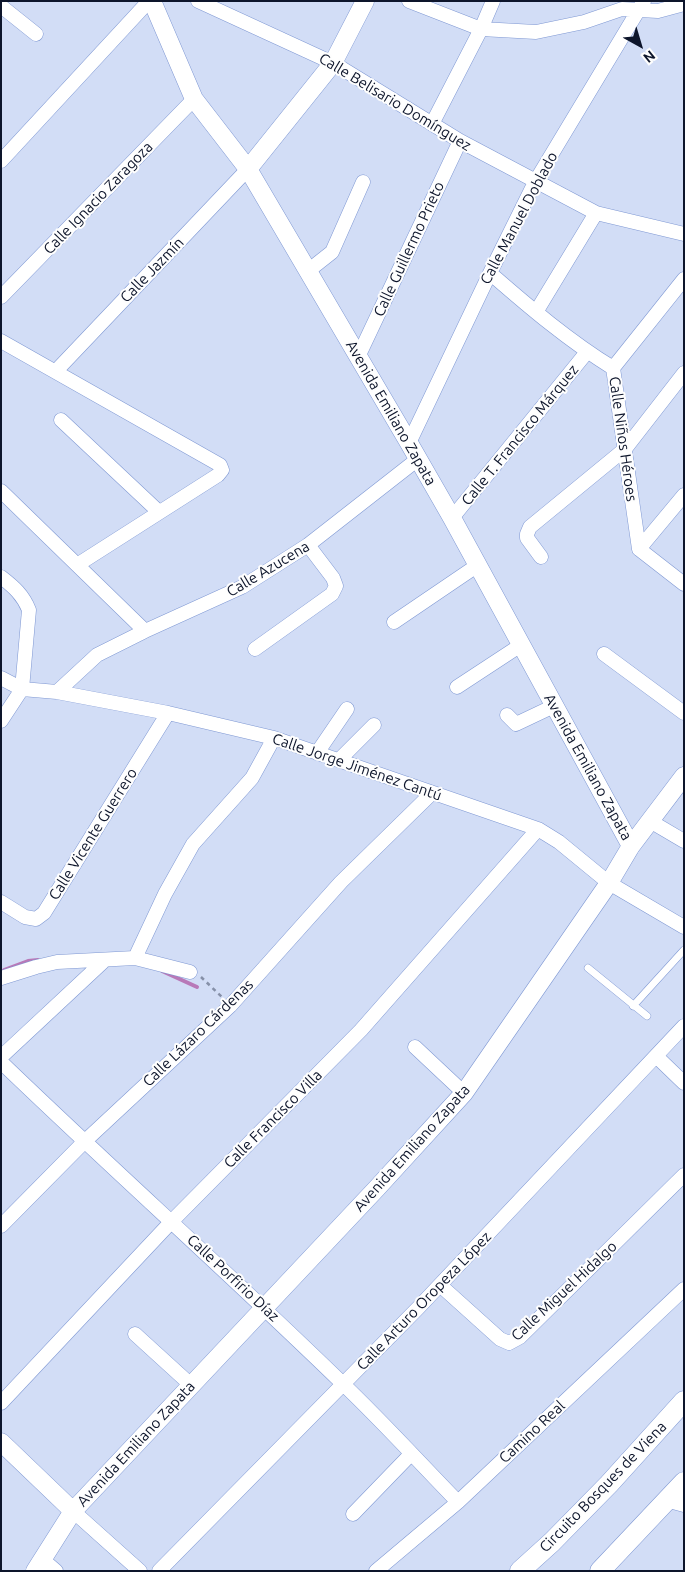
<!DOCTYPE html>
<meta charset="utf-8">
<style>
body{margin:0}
#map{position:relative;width:685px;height:1572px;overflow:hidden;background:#d2ddf6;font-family:Ubuntu,sans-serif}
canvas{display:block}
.frame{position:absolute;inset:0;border:2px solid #0d152b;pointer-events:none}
.north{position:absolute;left:615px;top:20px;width:50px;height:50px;-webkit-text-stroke:4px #fefefe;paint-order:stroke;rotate:141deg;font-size:14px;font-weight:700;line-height:20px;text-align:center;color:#0d152b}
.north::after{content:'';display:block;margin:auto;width:18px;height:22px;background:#0d152b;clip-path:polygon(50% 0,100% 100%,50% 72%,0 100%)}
</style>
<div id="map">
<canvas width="685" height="1572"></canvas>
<div class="frame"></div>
<div class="north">N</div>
</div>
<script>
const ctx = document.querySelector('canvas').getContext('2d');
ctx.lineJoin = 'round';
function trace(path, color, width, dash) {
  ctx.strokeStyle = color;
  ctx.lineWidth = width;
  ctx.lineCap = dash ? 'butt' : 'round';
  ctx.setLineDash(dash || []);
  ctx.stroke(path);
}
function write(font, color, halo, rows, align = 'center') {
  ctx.font = font + ' Ubuntu,sans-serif';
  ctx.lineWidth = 4;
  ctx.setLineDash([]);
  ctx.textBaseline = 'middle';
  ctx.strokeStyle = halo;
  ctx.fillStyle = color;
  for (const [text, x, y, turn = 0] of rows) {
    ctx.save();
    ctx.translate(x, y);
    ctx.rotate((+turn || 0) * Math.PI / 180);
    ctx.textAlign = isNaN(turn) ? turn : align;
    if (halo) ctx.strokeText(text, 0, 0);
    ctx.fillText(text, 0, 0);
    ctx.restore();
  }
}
trace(new Path2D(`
 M4 970 28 961 38 960
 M162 971 197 987`), '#b879b8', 4);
const service = new Path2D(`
 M588 968 647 1016
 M633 1006 684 950`);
const minor = new Path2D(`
 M198 1 333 63 460 141 596 213 684 234
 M409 1 481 29 536 32 584 22 622 9 658 11 684 4
 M1 6 36 34
 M432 124 481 29 493 1
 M1 161 149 1
 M308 271 332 252 363 182
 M490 273C529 307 569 341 613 368L639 549 684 584
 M1 297 194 99
 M536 312 596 213
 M1 341 220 465 222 470 218 475 77 565
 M358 357 460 141
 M613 368 684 279
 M56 371 248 169
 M61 420 159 512
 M409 443 490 273 535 182 644 1
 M1 491 145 631
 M452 518 587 352
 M639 549 684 495
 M541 557 527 538V534L530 527 625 449 684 373
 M1 577C14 587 23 595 29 610L22 689 1 721
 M394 622 478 565
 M255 649 332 594 336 586 333 578 308 545
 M604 654 684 713
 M1 678 22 689 57 692 168 713 274 738 538 829 559 842 609 883 684 927
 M457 687 521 645
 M57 692 97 655 145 631 242 587 308 545 418 459
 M507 715 516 724 554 706
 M317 753 347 709
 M339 760 374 725
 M650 821 684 841
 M1 902 25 917 36 919 44 913 168 713
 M135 958 165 894 193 844 252 778 274 738
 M1 978 36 967 57 962 135 958 190 972
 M415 1047 464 1093
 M656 1056 684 1083
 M1 1057 105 960
 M1 1062C113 1170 230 1274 342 1383 382 1421 419 1462 458 1502
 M1 1226 84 1142 230 1006 341 882 432 793
 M440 1285 500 1339 509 1343 520 1337 684 1175
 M135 1334 191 1385
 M1 1403 172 1221 361 1030 538 829
 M666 1500 684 1505
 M73 1511 140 1571
 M353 1514 411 1454
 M42 1559 56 1571
 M159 1571 419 1307 684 1026
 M376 1571 458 1502 684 1289`);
const tertiary = new Path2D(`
 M152 1 194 99 248 169 409 443 452 518 631 846
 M248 169 333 63 365 1
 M1 1442 73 1511
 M35 1571 73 1511 377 1188 464 1093 609 883 631 846 684 776`);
const secondary = new Path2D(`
 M520 1571 552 1542 609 1484 684 1401
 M600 1571 684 1482`);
trace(service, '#7f98d3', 8);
trace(minor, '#7f98d3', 15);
trace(tertiary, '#7f98d3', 19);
trace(secondary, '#7f98d3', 21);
trace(new Path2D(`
 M201 977 222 997`), '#8690a8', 2.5, [4, 4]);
trace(service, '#fff', 7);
trace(minor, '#fff', 14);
trace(tertiary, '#fff', 18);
trace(secondary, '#fff', 20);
write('15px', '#0d152b', '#fefefe', [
 ["Calle Belisario Domínguez",395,102,31],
 ["Calle Ignacio Zaragoza",98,198,-46],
 ["Calle Manuel Doblado",519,218,-62],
 ["Calle Guillermo Prieto",409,249,-65],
 ["Calle Jazmín",152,270,-46],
 ["Avenida Emiliano Zapata",391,413,60],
 ["Calle T. Francisco Márquez",520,435,-51],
 ["Calle Niños Héroes",623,439,82],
 ["Calle Azucena",268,569,-31],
 ["Calle Jorge Jiménez Cantú",357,767,19],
 ["Avenida Emiliano Zapata",588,767,61],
 ["Calle Vicente Guerrero",93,834,-58],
 ["Calle Lázaro Cárdenas",198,1033,-44],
 ["Calle Francisco Villa",273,1119,-45],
 ["Avenida Emiliano Zapata",412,1148,-48],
 ["Calle Porfirio Díaz",233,1278,43],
 ["Calle Miguel Hidalgo",564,1291,-43],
 ["Calle Arturo Oropeza López",424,1301,-46],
 ["Camino Real",532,1432,-43],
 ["Avenida Emiliano Zapata",136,1444,-47],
 ["Circuito Bosques de Viena",603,1487,-46]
]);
</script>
